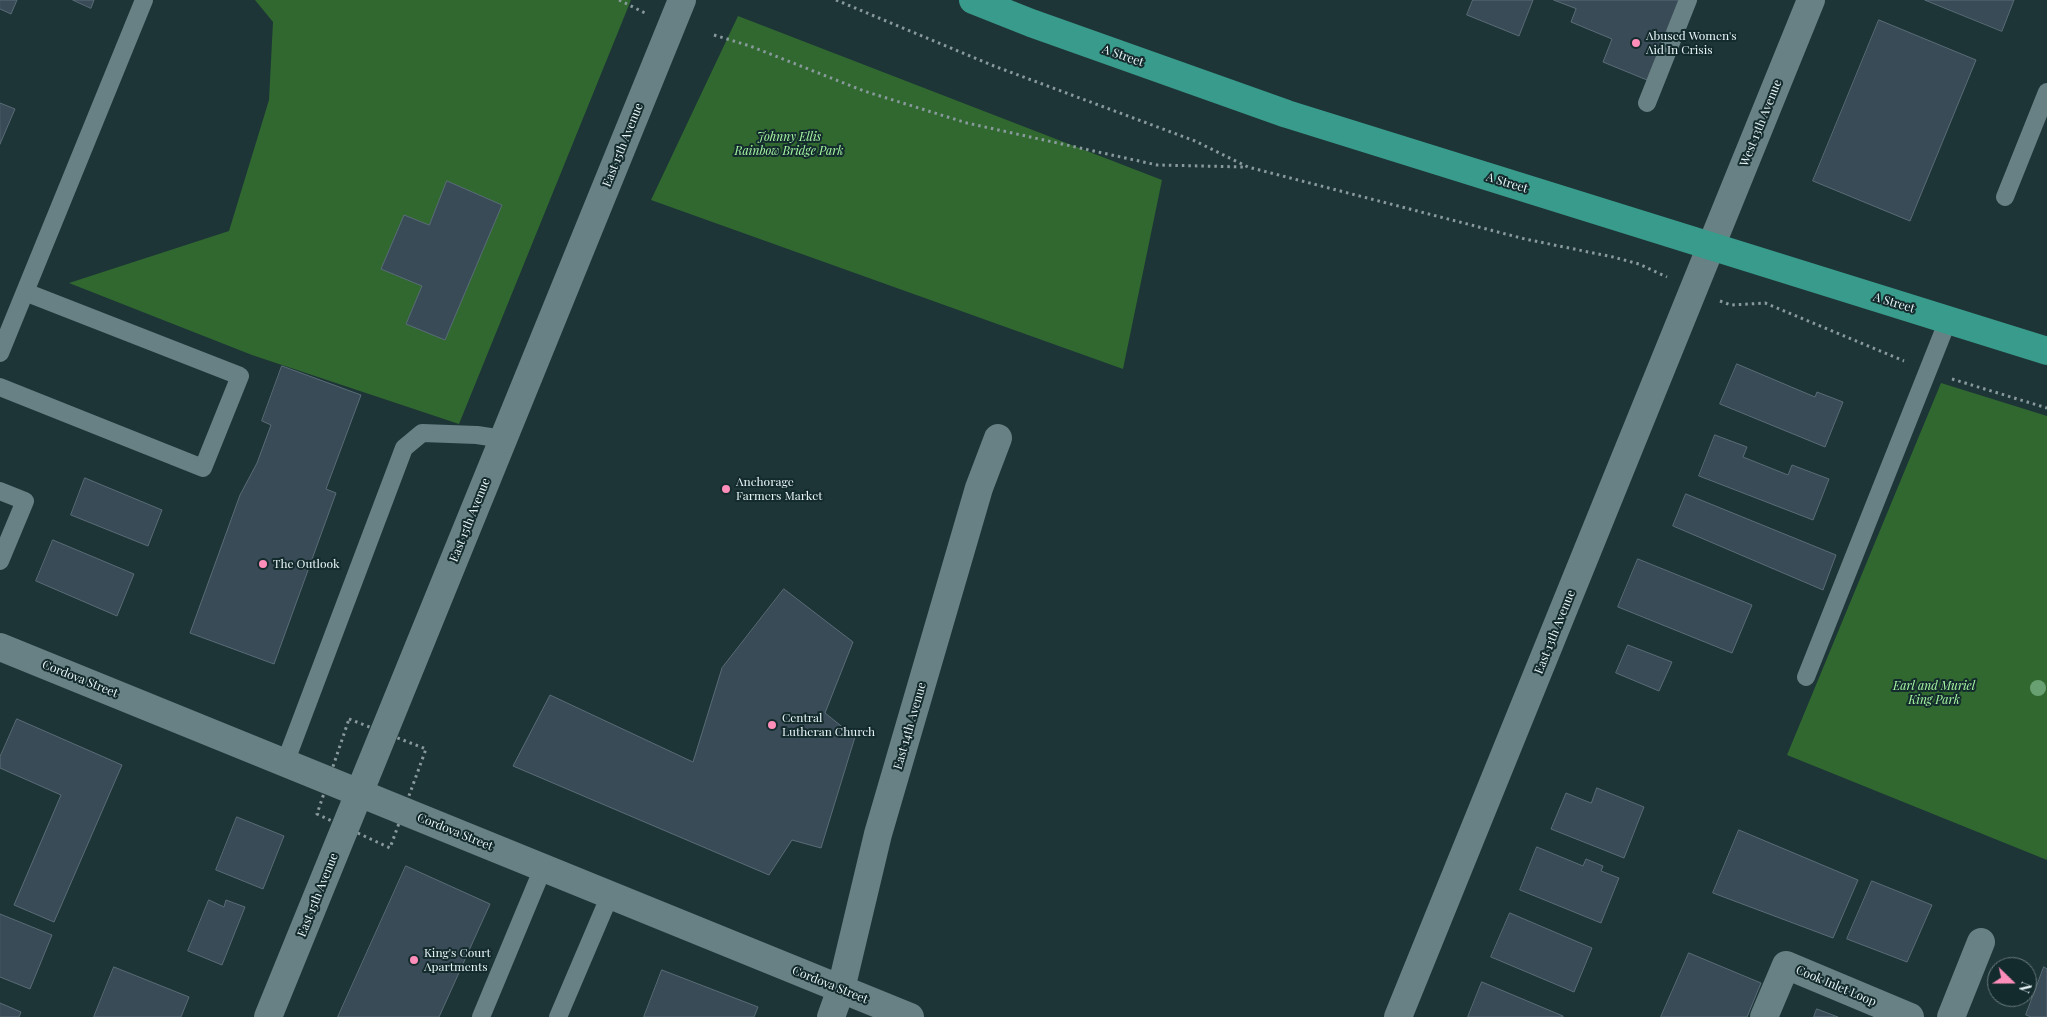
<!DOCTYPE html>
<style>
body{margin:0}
#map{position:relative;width:2047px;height:1017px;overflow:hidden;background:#1e3537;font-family:"Playfair Display",serif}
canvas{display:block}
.north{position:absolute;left:1987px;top:957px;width:50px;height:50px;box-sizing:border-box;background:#142b2d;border:1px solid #697c7e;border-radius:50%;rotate:112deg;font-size:14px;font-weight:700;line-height:20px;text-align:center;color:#e8f5f7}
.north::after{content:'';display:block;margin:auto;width:18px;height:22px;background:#ff8eba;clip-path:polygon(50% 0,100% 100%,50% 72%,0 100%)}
</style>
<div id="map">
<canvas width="2047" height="1017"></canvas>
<div class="north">N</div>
</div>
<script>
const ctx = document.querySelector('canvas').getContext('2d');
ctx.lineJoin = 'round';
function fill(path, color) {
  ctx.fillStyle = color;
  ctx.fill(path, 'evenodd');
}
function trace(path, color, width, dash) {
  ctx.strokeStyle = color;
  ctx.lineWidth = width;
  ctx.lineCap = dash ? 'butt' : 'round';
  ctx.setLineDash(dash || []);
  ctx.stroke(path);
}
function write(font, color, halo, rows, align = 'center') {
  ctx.font = font + ' "Playfair Display",serif';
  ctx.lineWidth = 4;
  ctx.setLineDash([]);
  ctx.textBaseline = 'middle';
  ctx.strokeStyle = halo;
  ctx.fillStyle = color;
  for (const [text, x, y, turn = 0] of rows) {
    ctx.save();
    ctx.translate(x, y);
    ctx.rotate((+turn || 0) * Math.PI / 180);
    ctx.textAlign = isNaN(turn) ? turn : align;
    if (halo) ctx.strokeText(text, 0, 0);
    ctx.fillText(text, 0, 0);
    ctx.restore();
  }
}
fill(new Path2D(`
 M255 0H631L459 424 252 355 69 283 229 231 269 100 273 22Z
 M738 16 1162 180 1123 369 651 200Z
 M1941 383 2047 416V860L1787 755Z`), '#306830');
const building = new Path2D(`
 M0 0H17L11 14 0 9Z
 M73 0H94L91 8Z
 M1473 0H1533L1519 36 1467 15Z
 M1554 0H1680L1647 80 1603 62 1612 39 1571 22 1576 9Z
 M1925 0H2014L2002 31Z
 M1879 20 1976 60 1910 221 1813 181Z
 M0 103 15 109 0 144Z
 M447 181 502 205 445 340 406 324 422 286 381 269 404 215 429 225Z
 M1737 364 1815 397 1817 392 1843 402 1825 447 1720 404Z
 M282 366 361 395 326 489 336 493 274 664 190 633 240 495 257 463 271 425 262 421Z
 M1715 435 1747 447 1743 457 1788 475 1792 465 1829 479 1813 520 1699 476Z
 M85 478 162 510 148 546 71 515Z
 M1686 494 1836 555 1823 590 1673 526Z
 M53 540 134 574 117 616 36 581Z
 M1638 559 1752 605 1732 653 1618 607Z
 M784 589 853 642 825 713 855 737 821 848 792 840 769 875 513 766 550 695 693 762 722 668Z
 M1628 645 1672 662 1659 691 1616 673Z
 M17 719 122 765 54 922 14 905 61 795 0 768V757Z
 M1597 788 1644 807 1624 858 1551 829 1566 793 1591 803Z
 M237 817 284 836 263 889 216 870Z
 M1739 830 1858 880 1833 938 1713 893Z
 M1537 847 1583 866 1586 859 1603 866 1601 871 1619 878 1601 923 1520 890Z
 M406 866 490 904 439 1017H338Z
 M1872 881 1932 905 1907 962 1847 939Z
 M209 900 224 907 226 900 245 907 222 965 188 951Z
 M1510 913 1592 948 1574 992 1491 957Z
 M0 914 52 935 30 989 0 977Z
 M1689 953 1761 983 1747 1017H1661Z
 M114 967 189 997 181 1017H94Z
 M2044 967 2047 969V1017H2031L2026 1015Z
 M662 970 758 1007 754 1017H644Z
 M1482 982 1563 1016V1017H1468Z
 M0 1003 21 1012 19 1017H0Z
 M1817 1009 1838 1017H1814Z`);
fill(building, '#394b56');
trace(building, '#596c77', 1);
trace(new Path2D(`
 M619 0 645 13
 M836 0 994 66 1195 141 1248 167 1525 239 1613 257 1639 264 1667 277
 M714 35 750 46 864 91 967 123 1157 165 1245 167
 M1720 301 1731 305 1765 303 1904 361
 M1952 379 2047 408
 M349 719 426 749 390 848 317 814Z`), '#889a9c', 3, [2.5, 4]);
trace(new Path2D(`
 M1647 103 1688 0
 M2005 197 2047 92
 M0 353 144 0
 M0 387 203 468 240 376 25 292
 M0 491 25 501 0 561
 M1806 677 1948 320
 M285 763 404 448 422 433 477 435 503 439
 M481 1017 543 868
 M558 1017 610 895`), '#688184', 18);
trace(new Path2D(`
 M0 647 910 1017
 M831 1017 841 989 878 834 979 488 998 438
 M1398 1017 1811 0
 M1764 1017 1786 965 1910 1017
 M1951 1017 1981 942`), '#688184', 28);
trace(new Path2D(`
 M268 1017 682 0`), '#688184', 28);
trace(new Path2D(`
 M973 0 1031 23 1287 114 2047 351`), '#399b8b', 28);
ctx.fillStyle = '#69a072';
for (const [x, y] of [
 [2038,688]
]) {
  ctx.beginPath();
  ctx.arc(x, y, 8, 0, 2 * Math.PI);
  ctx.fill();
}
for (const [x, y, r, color] of [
 [1636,43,5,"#ff8eba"],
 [726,489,5,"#ff8eba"],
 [263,564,5,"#ff8eba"],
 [772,725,5,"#ff8eba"],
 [414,960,5,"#ff8eba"]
]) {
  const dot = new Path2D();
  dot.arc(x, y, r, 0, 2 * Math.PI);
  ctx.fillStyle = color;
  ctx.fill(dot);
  trace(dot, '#142b2d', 2);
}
write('12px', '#e8f5f7', '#142b2d', [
 ["Abused Women's",1646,36],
 ["Aid In Crisis",1646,50],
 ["Anchorage",736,482],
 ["Farmers Market",736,496],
 ["The Outlook",273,564],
 ["Central",782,718],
 ["Lutheran Church",782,732],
 ["King's Court",424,953],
 ["Apartments",424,967]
], 'left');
write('12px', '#e8f5f7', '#142b2d', [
 ["A Street",1123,56,19],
 ["West 13th Avenue",1761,123,-68],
 ["East 15th Avenue",623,145,-68],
 ["A Street",1507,183,17],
 ["A Street",1894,303,17],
 ["East 15th Avenue",470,520,-68],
 ["East 13th Avenue",1555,632,-68],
 ["Cordova Street",80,679,22],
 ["East 14th Avenue",910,726,-74],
 ["Cordova Street",455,832,22],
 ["East 15th Avenue",318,895,-68],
 ["Cordova Street",830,985,22],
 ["Cook Inlet Loop",1836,986,23]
]);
write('italic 12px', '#a7f8a3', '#142b2d', [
 ["Johnny Ellis",789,137],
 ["Rainbow Bridge Park",789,151],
 ["Earl and Muriel",1934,686],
 ["King Park",1934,700]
]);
</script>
